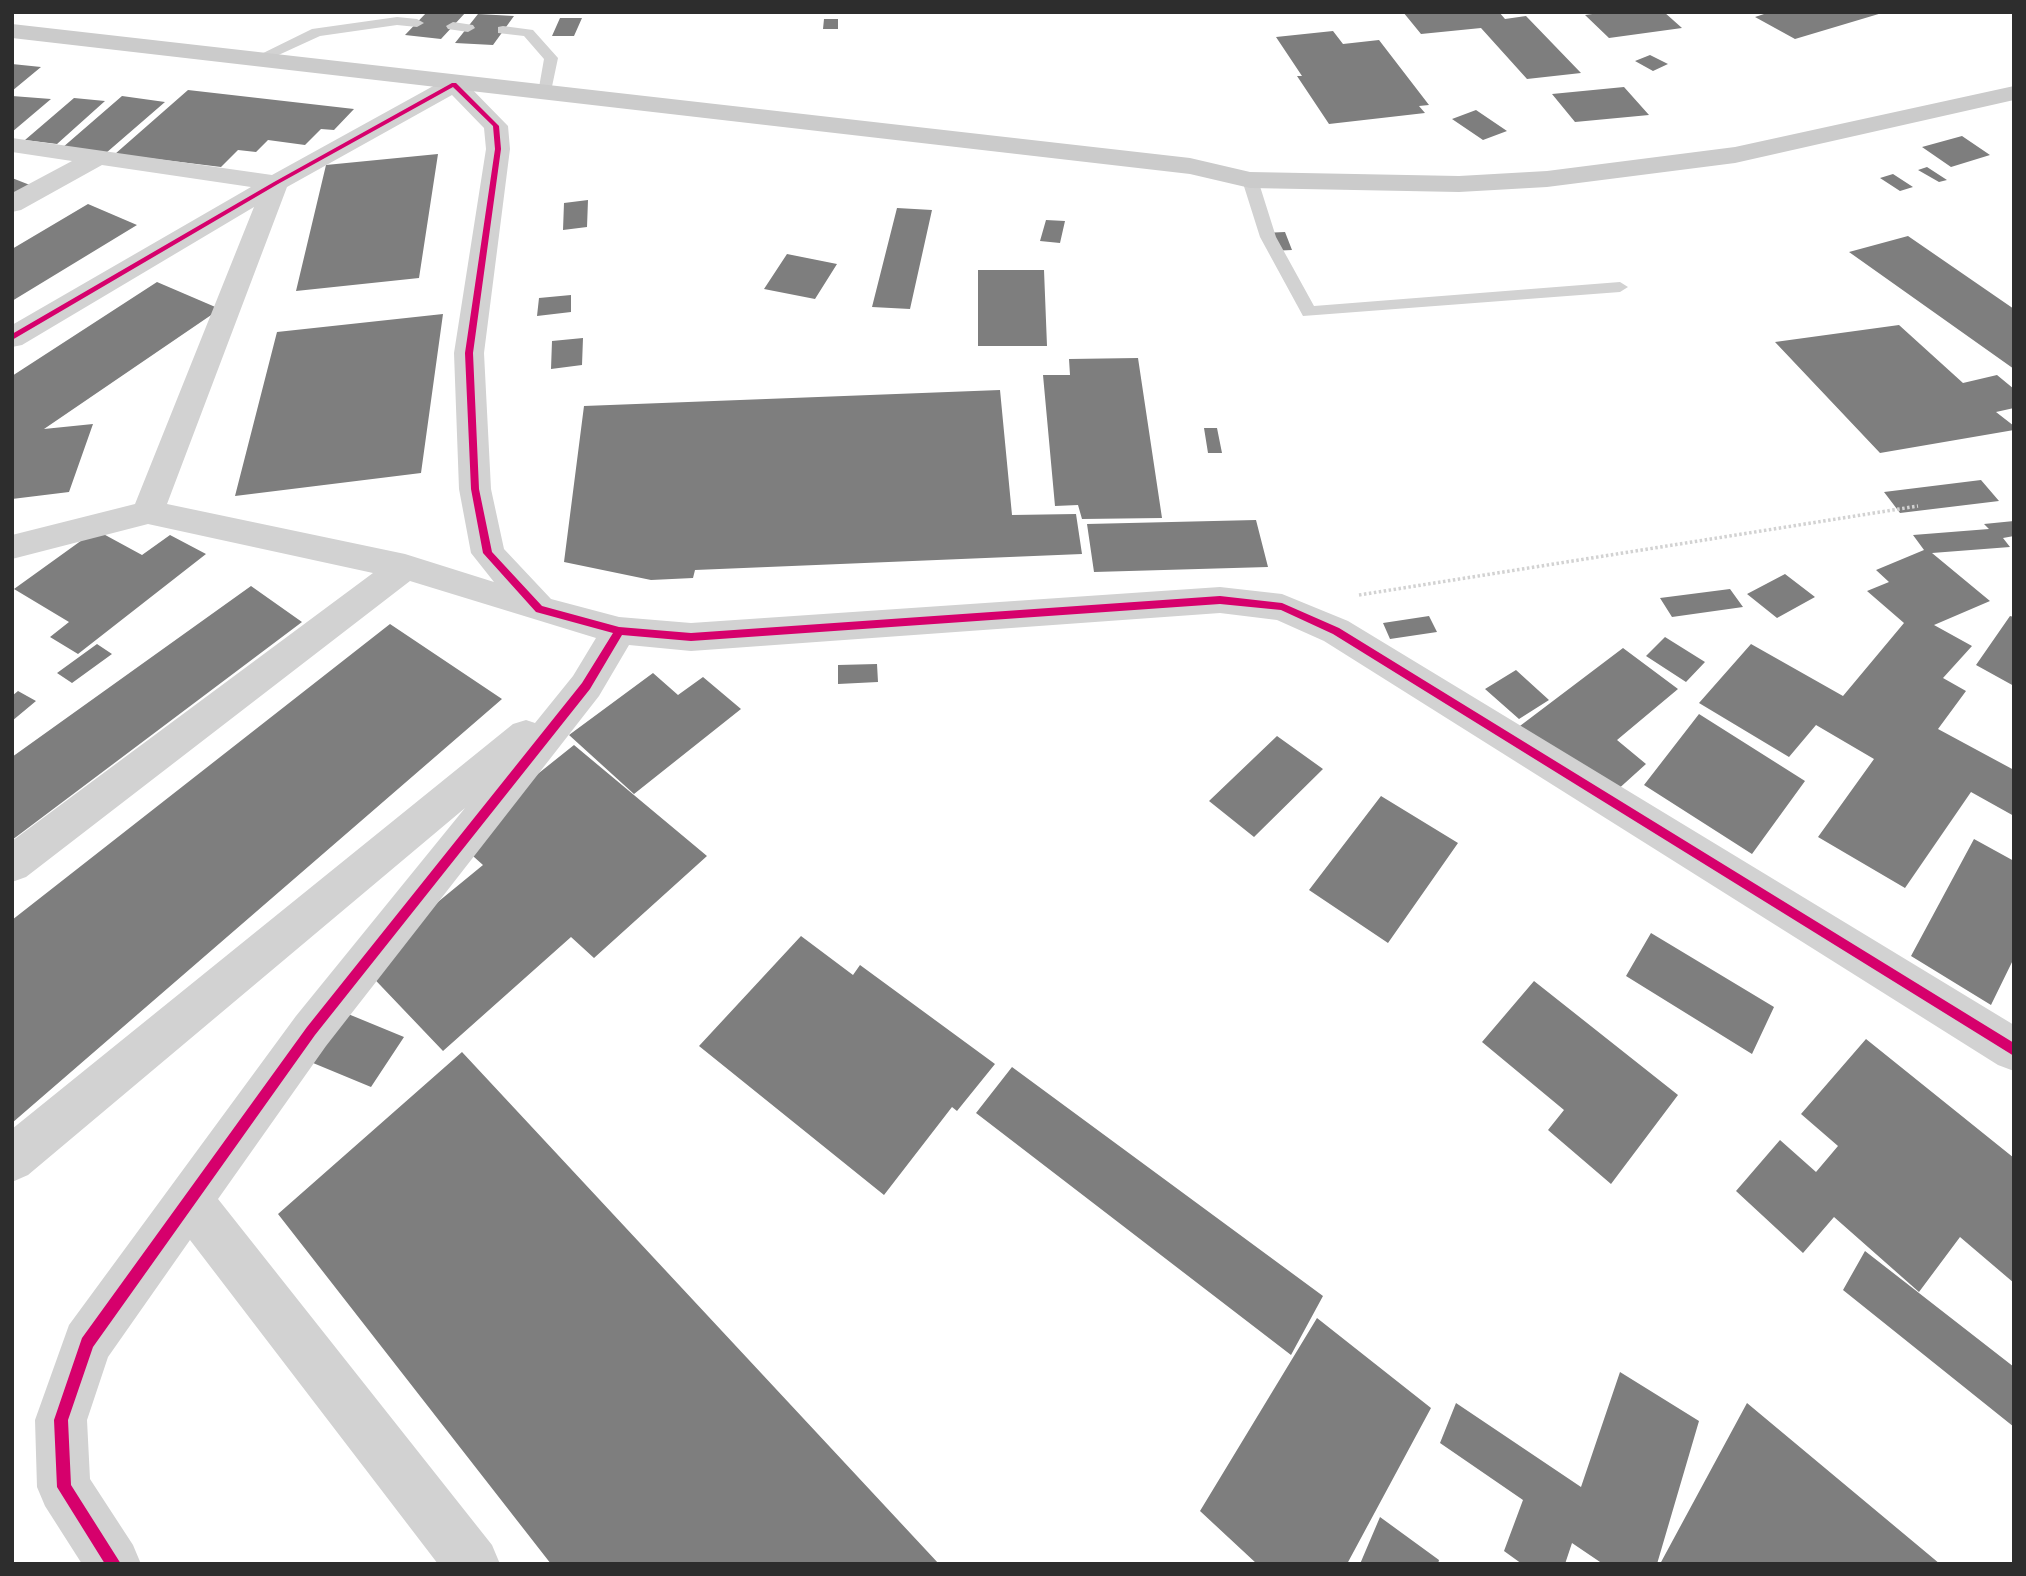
<!DOCTYPE html>
<style>
body{margin:0}
#map{position:relative;width:2026px;height:1576px;overflow:hidden;background:#fff;font-family:"Golos Text",sans-serif}
canvas{display:block}
.frame{position:absolute;inset:0;border:14px solid #2d2d2d;pointer-events:none}
</style>
<div id="map">
<canvas width="2026" height="1576"></canvas>
<div class="frame"></div>
</div>
<script>
const ctx = document.querySelector('canvas').getContext('2d');
ctx.lineJoin = 'round';
function fill(path, color) {
  ctx.fillStyle = color;
  ctx.fill(path, 'evenodd');
}
function trace(path, color, width, dash) {
  ctx.strokeStyle = color;
  ctx.lineWidth = width;
  ctx.lineCap = dash ? 'butt' : 'round';
  ctx.setLineDash(dash || []);
  ctx.stroke(path);
}
fill(new Path2D(`
 M427 12H466L441 39 405 35Z
 M1403 12H1499L1505 19 1526 16 1581 73 1527 79 1481 28 1421 34Z
 M1607 12H1664L1682 28 1609 38 1585 15Z
 M1770 12H1882V13L1795 39 1755 17Z
 M478 14 514 16 493 45 455 43Z
 M560 18H582L574 36H552Z
 M824 19H838V29H823Z
 M1333 31 1343 44 1379 40 1429 105 1419 106 1425 113 1329 124 1297 76H1302L1276 37Z
 M1650 55 1668 64 1653 71 1635 61Z
 M12 64 41 67 12 91Z
 M1624 87 1649 115 1575 122 1552 94Z
 M188 90 354 109 334 130 321 129 305 145 268 140 256 152 238 150 221 167 115 154Z
 M12 96 51 99 12 132Z
 M122 96 165 102 106 153 62 148Z
 M74 98 105 101 57 144 25 140Z
 M1476 110 1507 131 1483 140 1452 119Z
 M1962 136 1990 155 1951 167 1922 147Z
 M438 154 419 278 296 291 326 165Z
 M1927 167 1947 180 1939 182 1918 170Z
 M1893 174 1913 187 1900 191 1880 178Z
 M12 178 35 187 12 200Z
 M588 200 587 227 563 230 564 203Z
 M88 204 137 225 12 301V249Z
 M897 208 932 210 910 309 872 307Z
 M1046 220 1065 221 1060 243 1040 241Z
 M1285 232 1292 250 1270 251 1263 233Z
 M1908 236 2014 309V369L1849 252Z
 M787 254 837 264 815 299 764 289Z
 M978 270H1044L1047 346H978Z
 M157 282 220 309 44 429 93 424 69 492 12 499V376Z
 M571 295V312L537 316 539 298Z
 M443 314 421 473 235 496 277 332Z
 M1899 325 1963 383 1997 375 2014 389V408L1996 412 2014 426V430L1880 453 1775 342Z
 M583 338 582 365 551 369 552 341Z
 M1138 358 1162 518 1082 519 1078 505 1055 506 1043 375H1070L1069 359Z
 M1000 390 1012 515 1076 514 1082 554 695 570 693 578 651 580 564 562 584 406Z
 M1204 428H1217L1222 453H1208Z
 M1981 480 1999 501 1900 513 1884 492Z
 M1256 520 1268 567 1094 572 1087 524Z
 M2014 521V536L2003 538 2010 547 1932 553 1990 601 1934 625 1972 646 1943 678 1966 691 1938 729 2014 770V816L1971 792 1905 888 1818 837 1874 759 1816 725 1789 757 1699 703 1751 644 1843 696 1904 623 1867 591 1889 582 1876 570 1924 550 1913 535 1989 529 1984 524Z
 M96 530 142 555 170 535 206 554 78 654 50 637 69 622 14 589Z
 M1785 574 1815 597 1777 618 1747 594Z
 M251 586 302 622 12 840V757Z
 M1730 589 1743 607 1672 617 1660 598Z
 M1429 616 1437 632 1390 639 1383 623Z
 M2010 616 2014 617V686L1976 665Z
 M390 624 502 699 12 1123V920Z
 M1665 637 1705 662 1686 682 1646 656Z
 M97 644 112 654 72 683 57 673Z
 M1623 648 1678 689 1617 740 1646 764 1615 792 1508 735Z
 M877 664 878 682 838 684V665Z
 M1516 670 1549 700 1519 719 1485 689Z
 M653 673 678 695 703 677 741 709 634 794 569 735Z
 M18 691 36 701 12 721V696Z
 M1699 714 1805 781 1752 854 1644 785Z
 M1277 736 1323 769 1254 837 1209 801Z
 M574 745 707 856 594 958 571 937 443 1051 361 965 483 865 455 840Z
 M1381 796 1458 843 1388 943 1309 890Z
 M1974 839 2014 861V958L1991 1005 1911 956Z
 M1651 933 1774 1007 1752 1054 1626 976Z
 M801 936 853 975 860 965 995 1064 957 1111 952 1107 884 1195 699 1046Z
 M1534 981 1678 1095 1611 1184 1548 1130 1564 1110 1482 1042Z
 M336 1009 404 1037 371 1087 301 1058Z
 M1866 1039 2014 1158V1283L1960 1237 1919 1292 1834 1217 1803 1253 1736 1191 1780 1140 1816 1172 1838 1146 1801 1114Z
 M462 1052 939 1564H551L278 1214Z
 M1012 1067 1323 1296 1291 1355 976 1113Z
 M1865 1251 2014 1367V1427L1843 1290Z
 M1317 1318 1431 1408 1347 1564H1257L1200 1511Z
 M1620 1372 1699 1421 1657 1564H1603L1572 1543 1565 1564H1522L1504 1551 1523 1500 1440 1443 1456 1403 1581 1487Z
 M1747 1403 1940 1564H1660Z
 M1380 1517 1439 1560 1438 1564H1360Z`), '#7e7e7e');
trace(new Path2D(`
 M1359 595 1918 506`), '#d2d2d2', 3.5, [2.5, 2.5]);
fill(new Path2D(`
 M397 17 417 19 424 23 417 27 397 25 320 36 261 63H251L249 60 312 29Z
 M453 22 473 25 475 28 468 32 448 29 446 26Z
 M503 26 533 30 558 58 550 96 545 97 538 93 544 59 524 36 498 33V27Z
 M1250 175 1258 180 1276 237 1314 306 1620 282 1628 287 1620 292 1303 316 1260 237 1242 180Z`), '#d2d2d2');
fill(new Path2D(`
 M454 77 462 79 508 126 510 149 484 353 491 489 504 549 551 599 619 617 691 623 1220 587 1282 594 1348 621 2014 1025V1071L1998 1065 1324 641 1277 620 1220 613 691 651 629 645 599 696 326 1046 218 1199 492 1545 500 1564H438L190 1240 108 1357 87 1420 90 1479 133 1545 141 1564H82L45 1506 37 1487 35 1420 69 1325 296 1016 465 808 28 1175 12 1182V1129L513 724 526 720 535 723 573 676 596 638 410 581 26 877 12 882V841L373 573 148 524 12 559V535L135 504 254 207 22 345 12 347V325L251 187 102 165 21 210 12 212V193L72 161 12 152V138L272 175 446 79ZM452 95 484 128 486 149 454 353 459 489 471 553 494 582 405 554 167 504 287 187Z`), '#d2d2d2');
fill(new Path2D(`
 M12 24 1190 158 1250 172 1459 176 1547 171 1735 147 2014 86V100L1735 163 1547 187 1459 192 1250 188 1190 174 12 38Z`), '#cbcbcb');
fill(new Path2D(`
 M452 83H456L499 126 501 149 473 353 479 489 492 552 542 606 619 627 691 633 1220 596 1282 603 1339 628 2014 1043V1056L1333 634 1281 610 1220 604 691 641 622 635 590 689 315 1035 93 1347 68 1420 71 1485 121 1564H105L57 1487 54 1420 82 1338 307 1027 582 683 613 633 536 612 483 553 471 489 465 353 495 149 493 126 453 87 278 184 12 340V334L274 182Z`), '#d6006c');
</script>
